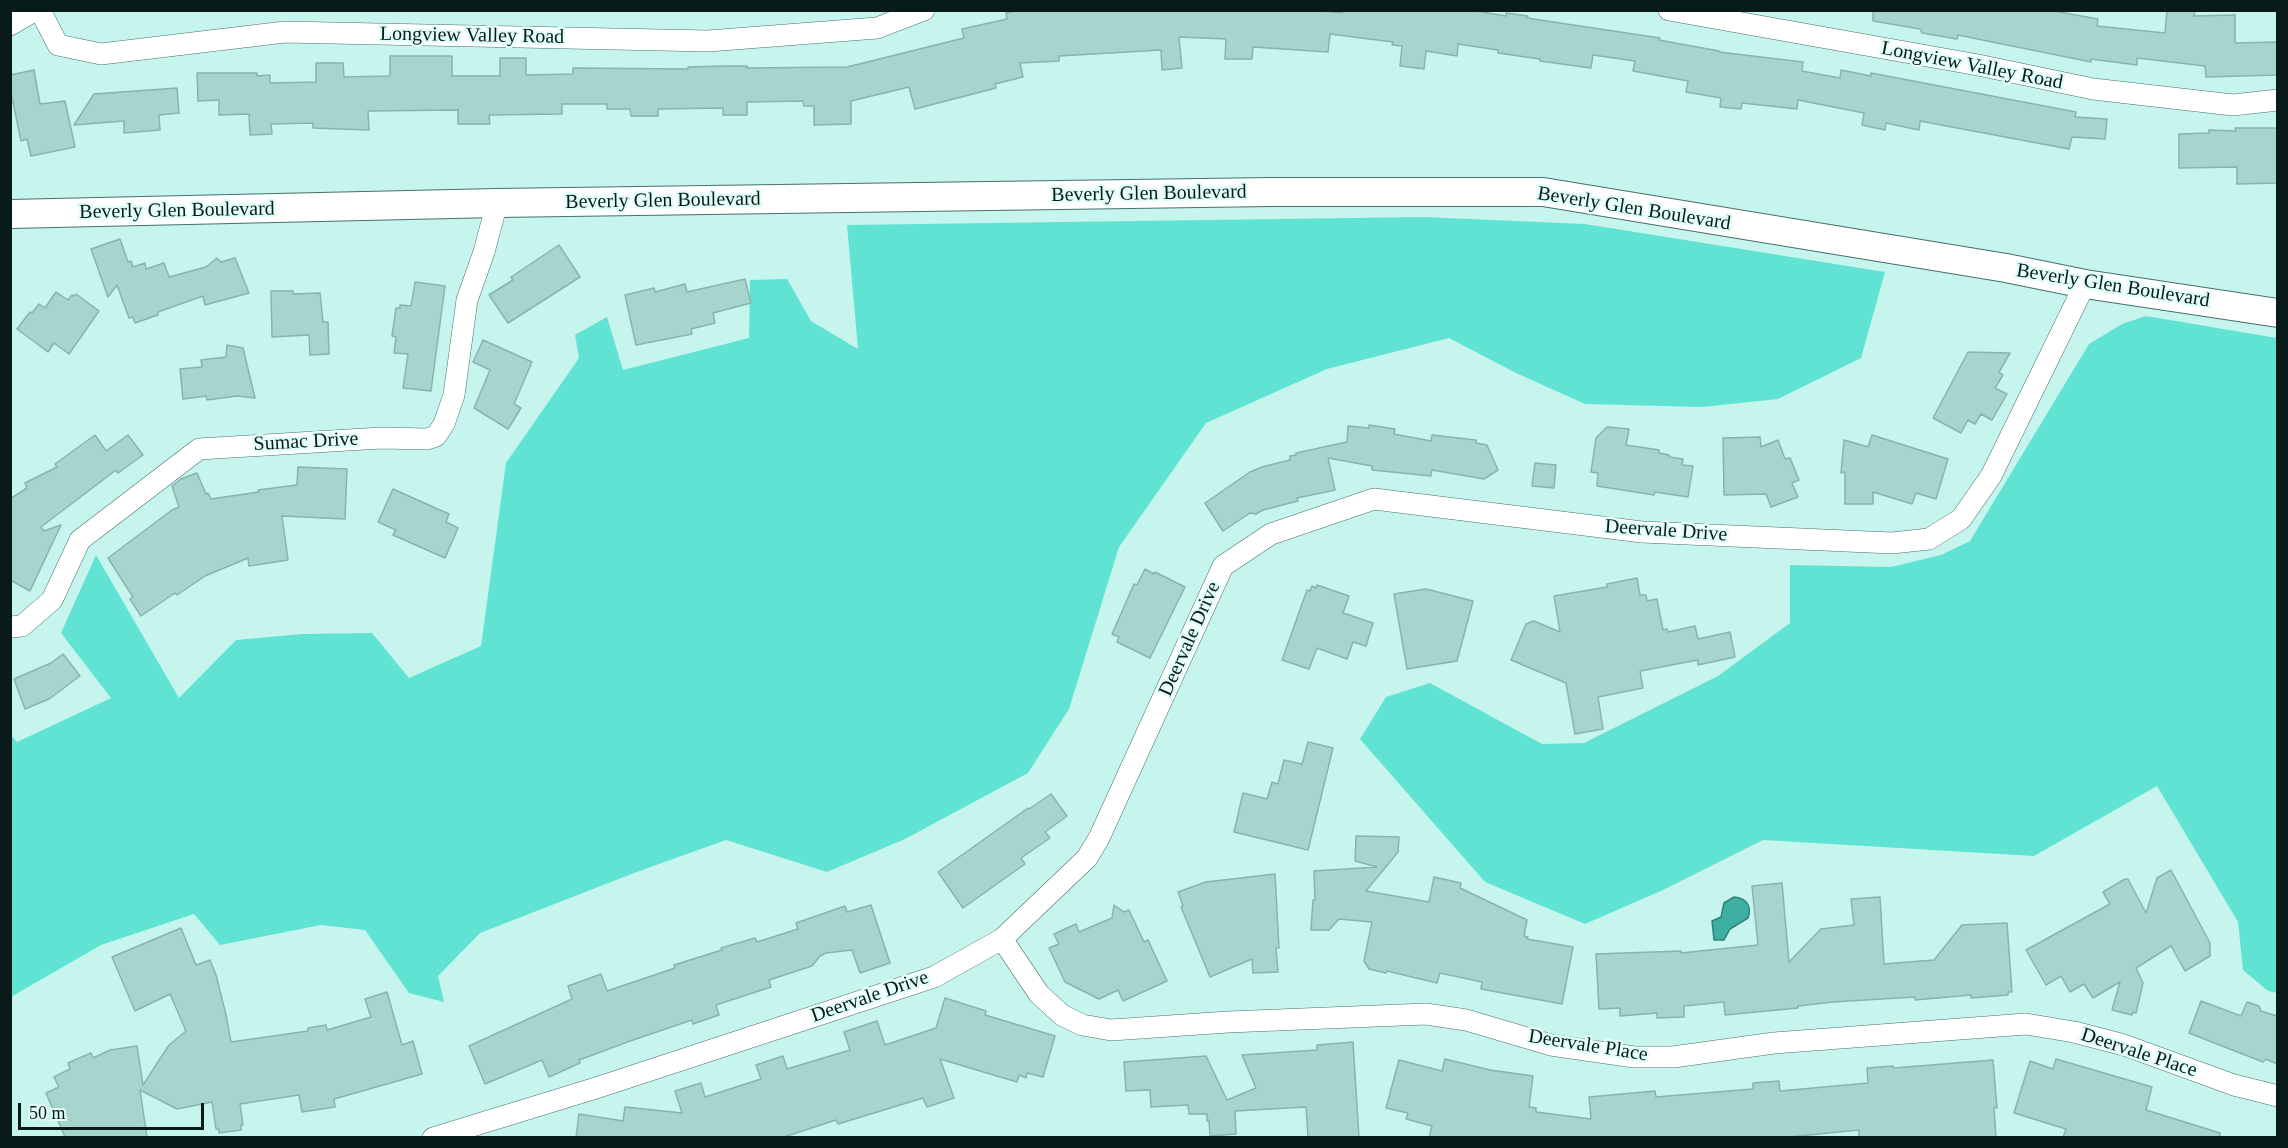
<!DOCTYPE html>
<style>
body{margin:0}
#map{position:relative;width:2288px;height:1148px;overflow:hidden;background:#c6f5ed;font-family:Georgia,serif}
canvas{display:block}
.frame{position:absolute;inset:0;border:12px solid #091b19;pointer-events:none}
.scale{position:absolute;left:18px;top:1103px;width:186px;height:27px;box-sizing:border-box;border:3px solid #091b19;border-top:0;padding-left:8px;font-size:18px;line-height:21px;white-space:nowrap;color:#091b19;-webkit-text-stroke:4px #e2fef9;paint-order:stroke}
</style>
<div id="map">
<canvas width="2288" height="1148"></canvas>
<div class="frame"></div>
<div class="scale">50 m</div>
</div>
<script>
const ctx = document.querySelector('canvas').getContext('2d');
ctx.lineJoin = 'round';
function fill(path, color) {
  ctx.fillStyle = color;
  ctx.fill(path, 'evenodd');
}
function trace(path, color, width, dash) {
  ctx.strokeStyle = color;
  ctx.lineWidth = width;
  ctx.lineCap = dash ? 'butt' : 'round';
  ctx.setLineDash(dash || []);
  ctx.stroke(path);
}
function write(font, color, halo, rows, align = 'center') {
  ctx.font = font + ' Georgia,serif';
  ctx.lineWidth = 5;
  ctx.setLineDash([]);
  ctx.textBaseline = 'middle';
  ctx.strokeStyle = halo;
  ctx.fillStyle = color;
  for (const [text, x, y, turn = 0] of rows) {
    ctx.save();
    ctx.translate(x, y);
    ctx.rotate((+turn || 0) * Math.PI / 180);
    ctx.textAlign = isNaN(turn) ? turn : align;
    if (halo) ctx.strokeText(text, 0, 0);
    ctx.fillText(text, 0, 0);
    ctx.restore();
  }
}
fill(new Path2D(`
 M1423 217 1585 224 1885 272 1861 358 1778 399 1702 407 1585 404 1516 373 1449 338 1327 369 1206 423 1119 547 1069 709 1028 773 905 839 827 872 726 840 634 873 480 933 438 976 444 1002 409 993 365 930 321 925 220 945 194 914 101 945 11 997V735L17 742 111 698 61 633 96 555 179 698 236 640 302 634 372 633 409 678 481 646 506 463 579 358 575 335 607 317 623 370 749 338 750 280 787 279 811 321 858 349 847 225Z
 M2146 316 2277 338V993L2268 991 2243 970 2238 922 2157 786 2034 856 1763 840 1663 890 1585 924 1485 882 1360 739 1386 697 1430 683 1542 744 1584 743 1718 676 1790 623V565L1891 567 1941 555 1970 541 2089 344 2122 324Z`), '#61e3d4');
const water = new Path2D(`
 M1734 897C1747 898 1752 907 1748 918L1730 929 1724 940H1714L1712 921 1721 917 1724 903Z`);
fill(water, '#3fafa3');
trace(water, '#2f837a', 1.5);
const building = new Path2D(`
 M1020 10H1309L1342 13 1343 10H1470L1506 16V13L1528 16 1527 18 1660 38 1659 40 1719 51V52L1803 62 1802 71 1840 78 1841 70 1871 76V73L2076 112 2075 117 2107 119 2105 139 2072 137 2069 149 1920 121 1919 130 1886 123 1885 130 1862 125 1864 113 1798 100 1797 109 1742 103 1741 109 1720 107 1721 98 1686 92 1688 81 1633 71 1635 61 1593 55 1591 68 1540 61V59L1498 53V50L1458 44 1457 56 1426 51 1424 69 1400 66 1402 46 1392 45 1393 42 1330 34 1328 52 1253 47 1252 59H1225L1226 39 1179 37 1182 68 1162 70 1161 50 1059 56V61L1020 63 1023 77 995 84 996 88 915 109 909 87 851 101V124L814 125V106H804L803 101 747 102V115H723V108L658 109V116H631L630 109H607V104H562V114L489 115 490 124H458V110L368 111 369 130 313 128V123L271 124 272 134 250 135 249 114 219 115V100L198 101 197 73H257V76L270 75V83L316 82V63H343L344 77 390 76V56H452V76H500V58H526V75L573 74V68L688 69V67L724 66H747V68L847 67 964 38 962 29 1007 19 1006 13Z
 M1873 10H2048L2098 19 2097 26 2165 33 2167 10H2195L2194 16 2235 15V43L2277 42V75L2206 77 2205 66 2137 58V65L2091 59V62L1958 35 1957 39 1922 33 1920 29 1873 21Z
 M34 70 40 104 65 101 75 147 31 156 27 139 21 141 10 88V75Z
 M177 88 179 113 159 115 160 130 124 133V121L74 125 94 94Z
 M2235 128H2277V183L2237 184V167L2179 168V134L2209 133V130L2236 131Z
 M120 239 128 262 131 261 133 267 145 263 146 269 164 263 169 277 206 267 217 258 221 262 235 258 249 293 205 305 203 296 158 312V315L135 323 133 317 129 318 117 285 108 297 91 249Z
 M559 245 580 277 508 323 489 295 513 280 511 277Z
 M745 279 751 303 713 313 715 323 691 329 692 334 636 345 625 295 654 288 655 292 685 284 687 292Z
 M415 282 445 286 431 391 403 388 408 354 394 353 396 337 392 336 396 308H400V305L411 306Z
 M271 291H293V294L320 293 323 322H328L329 354 310 355 309 335 272 337Z
 M56 292 68 300 72 295 74 296 76 294 99 311 69 354 54 343 48 352 17 329 30 312 32 313 39 304 45 308Z
 M483 340 532 362 514 404 521 408 508 429 474 408 490 370 473 362Z
 M227 345 243 348 255 398 237 396 207 400 206 396 183 399 180 369 202 367 201 360 226 357Z
 M1968 352 2010 353 1999 372 2003 375 1995 388 2007 394 1992 420 1981 414 1975 424 1968 420 1961 433 1933 418Z
 M1369 425 1395 429 1394 434 1431 441 1432 435 1476 440V443L1487 445 1498 470 1484 479 1432 470 1431 476 1372 470V466L1328 458 1335 490 1297 498 1298 501 1263 510 1256 514 1250 513 1223 531 1205 503 1250 472 1262 467 1290 460V456L1296 455V453L1347 442 1348 426 1369 428Z
 M1607 427 1629 429 1626 445 1659 450V453L1669 455V457L1683 459 1682 465 1693 466 1688 497 1655 492 1654 495 1597 486 1598 473 1591 472 1596 438Z
 M95 435 106 451 128 435 143 455 118 473 116 470 41 527 44 531 61 525 30 591 10 580V499L27 488 25 483 57 467 55 464Z
 M1872 435 1948 459 1936 499 1916 493 1912 504 1873 492V504H1845V472L1841 473 1844 440 1868 447Z
 M1760 437 1761 447 1778 440 1785 459 1790 458 1799 480 1792 483 1798 497 1771 507 1766 494 1724 495 1723 438Z
 M1535 463 1556 465 1554 488 1532 486Z
 M298 467 347 469 345 519 282 516 288 560 249 566 248 558 205 576 177 595 175 593 141 616 130 599 133 597 108 558 172 510 179 507 172 486 181 479 197 473 206 494 208 493 211 499 259 492 258 490 297 485Z
 M393 489 449 514 446 522 458 528 445 558 393 535 396 530 378 522Z
 M1145 569 1154 574 1155 572 1185 587 1150 658 1117 642 1119 637 1112 634 1134 584 1137 585Z
 M1637 578 1640 595H1646L1647 601 1657 599 1663 630 1667 629 1668 632 1695 626 1698 639 1730 632 1735 657 1698 665V660L1640 671 1643 688 1598 697 1603 729 1575 734 1566 683 1511 660 1526 624 1534 621 1560 632 1554 596 1607 587V584Z
 M1317 585 1349 596 1343 613 1373 623 1366 646 1353 642 1347 659 1317 648 1309 669 1282 660 1307 590 1310 591 1312 586 1316 588Z
 M1426 589 1473 601 1457 661 1407 669 1394 594Z
 M63 654 80 676 49 699 25 709 14 679 51 663Z
 M1308 742 1333 748 1308 850 1234 832 1243 793 1267 799 1272 782 1278 784 1284 760 1302 764Z
 M1051 794 1067 816 1045 832 1050 838 1021 858 1025 864 963 908 938 872 1028 808 1029 809Z
 M1356 836 1399 837 1398 852 1366 891 1429 902 1434 877 1461 883 1460 888 1527 920 1524 936 1528 937 1527 939 1573 947 1562 1004 1481 989 1482 982 1440 973 1437 983 1387 971 1386 973 1369 969 1364 961 1372 922 1339 919 1329 930H1311L1313 900H1315L1314 871 1377 867 1355 861Z
 M2171 870 2210 943V956L2185 971 2171 946 2136 968 2143 983 2136 1013 2133 1012 2132 1015 2112 1010 2120 982 2093 998 2084 984 2070 992 2061 976 2046 985 2026 950 2110 904 2103 892 2125 879H2128L2146 913 2157 878Z
 M1275 874 1279 948H1276L1278 972 1253 973 1252 959 1210 977 1181 907 1183 906 1178 892 1206 882Z
 M1782 883 1789 962 1821 929 1854 925 1851 899 1880 897 1884 964 1934 960 1962 925 2007 923 2012 992H2008V995L1971 998V995L1915 1000V997L1833 1002 1798 1006V1008L1725 1015 1724 1002 1684 1006V1017L1657 1018V1013L1620 1016V1008L1599 1009 1596 954 1681 951V953L1758 945 1752 886Z
 M871 905 890 963 860 973 852 950 826 953 820 956 812 966 769 980 771 987 716 1005 719 1015 693 1024 692 1020 633 1040 579 1060 580 1063 549 1077 542 1060 485 1084 469 1046 572 999 568 986 601 974 607 991 675 968 674 965 722 950 721 948 755 938 757 942 798 929 796 923 845 906 847 912Z
 M1114 905 1124 912 1129 910 1144 942 1148 940 1167 981 1123 1001 1118 990 1099 999 1065 982 1049 948 1059 944 1054 934 1076 924 1079 932 1112 918Z
 M181 928 196 965 210 960 216 975 226 1015 231 1042 308 1031V1028L326 1025 327 1030 371 1017 365 999 387 992 402 1045 413 1041 422 1074 334 1099 335 1107 302 1112 299 1095 240 1104 243 1125H241V1130L219 1133V1129H216L212 1102 177 1109 140 1090 147 1137H65L46 1093 59 1087 54 1077 70 1069 68 1063 91 1053 93 1058 110 1050 137 1046 143 1085 169 1045 186 1031 170 994 135 1011 112 957Z
 M945 998 986 1011 985 1015 1055 1036 1043 1077 1027 1073 1026 1078 1019 1075 1017 1082 940 1059 954 1098 927 1107 923 1098 838 1124 836 1120 784 1137H576L579 1114 623 1121 625 1107 682 1113 675 1091 701 1083 705 1097 761 1079 756 1065 783 1056 787 1069 850 1050 844 1032 877 1021 885 1045 936 1028Z
 M2201 1001 2241 1016 2247 1002 2259 1006 2261 1011 2277 1016V1064L2266 1059 2263 1062 2189 1033Z
 M1353 1042 1359 1137H1308L1306 1107 1235 1111 1236 1134 1210 1136 1209 1120 1207 1121V1114H1189L1188 1105 1151 1107 1150 1090 1126 1091 1124 1062 1206 1056 1227 1100 1256 1088 1242 1055 1317 1050V1045Z
 M1445 1059 1490 1070 1533 1076 1529 1107 1536 1108V1112L1591 1119 1589 1097 1655 1091 1656 1097 1753 1089V1083L1779 1081 1780 1091 1868 1083 1867 1068 1893 1066 1894 1068 1993 1060 1997 1108 1994 1107 1996 1137H1859V1130L1789 1137H1429L1432 1126 1406 1119 1408 1113 1386 1108 1399 1060 1442 1071Z
 M2056 1059 2152 1087 2146 1110 2220 1133V1137H2063L2066 1129 2014 1113 2030 1061 2053 1069Z`);
fill(building, '#a7d5ce');
trace(building, '#87b4ad', 1.5);
const minor = new Path2D(`
 M40 10 58 45 101 54 285 32 708 41 877 28 924 10
 M1669 10 1978 65 2093 89 2233 105 2278 100
 M10 25 36 10
 M10 627 22 626 52 600 80 540 199 449 381 438 427 439 436 436 444 424 454 395 467 300 484 252 497 203
 M1002 939 1039 994 1062 1015 1082 1025 1111 1030 1228 1022 1426 1014 1466 1020 1551 1045 1634 1057H1673L1774 1043 2026 1024 2074 1032 2124 1045 2234 1085 2278 1096
 M433 1138 596 1088 934 977 1002 939 1087 858 1099 838 1223 566 1271 534 1374 499 1642 532 1892 543 1929 539 1961 519 1991 476 2085 284`);
const secondary = new Path2D(`
 M10 214 497 203 1271 192H1543L2006 268 2085 284 2278 313`);
trace(minor, '#46706b', 22);
trace(secondary, '#46706b', 30);
trace(minor, '#fff', 21);
trace(secondary, '#fff', 28);
write('20px', '#091b19', '#e2fef9', [
 ["Longview Valley Road",472,36,1],
 ["Longview Valley Road",1972,66,11],
 ["Beverly Glen Boulevard",1149,194,-1],
 ["Beverly Glen Boulevard",663,201,-1],
 ["Beverly Glen Boulevard",1634,209,9],
 ["Beverly Glen Boulevard",177,211,-1],
 ["Beverly Glen Boulevard",2113,286,9],
 ["Sumac Drive",306,442,-3],
 ["Deervale Drive",1666,531,4],
 ["Deervale Drive",1190,639,-66],
 ["Deervale Drive",870,997,-19],
 ["Deervale Place",1588,1046,9],
 ["Deervale Place",2139,1053,18]
]);
</script>
